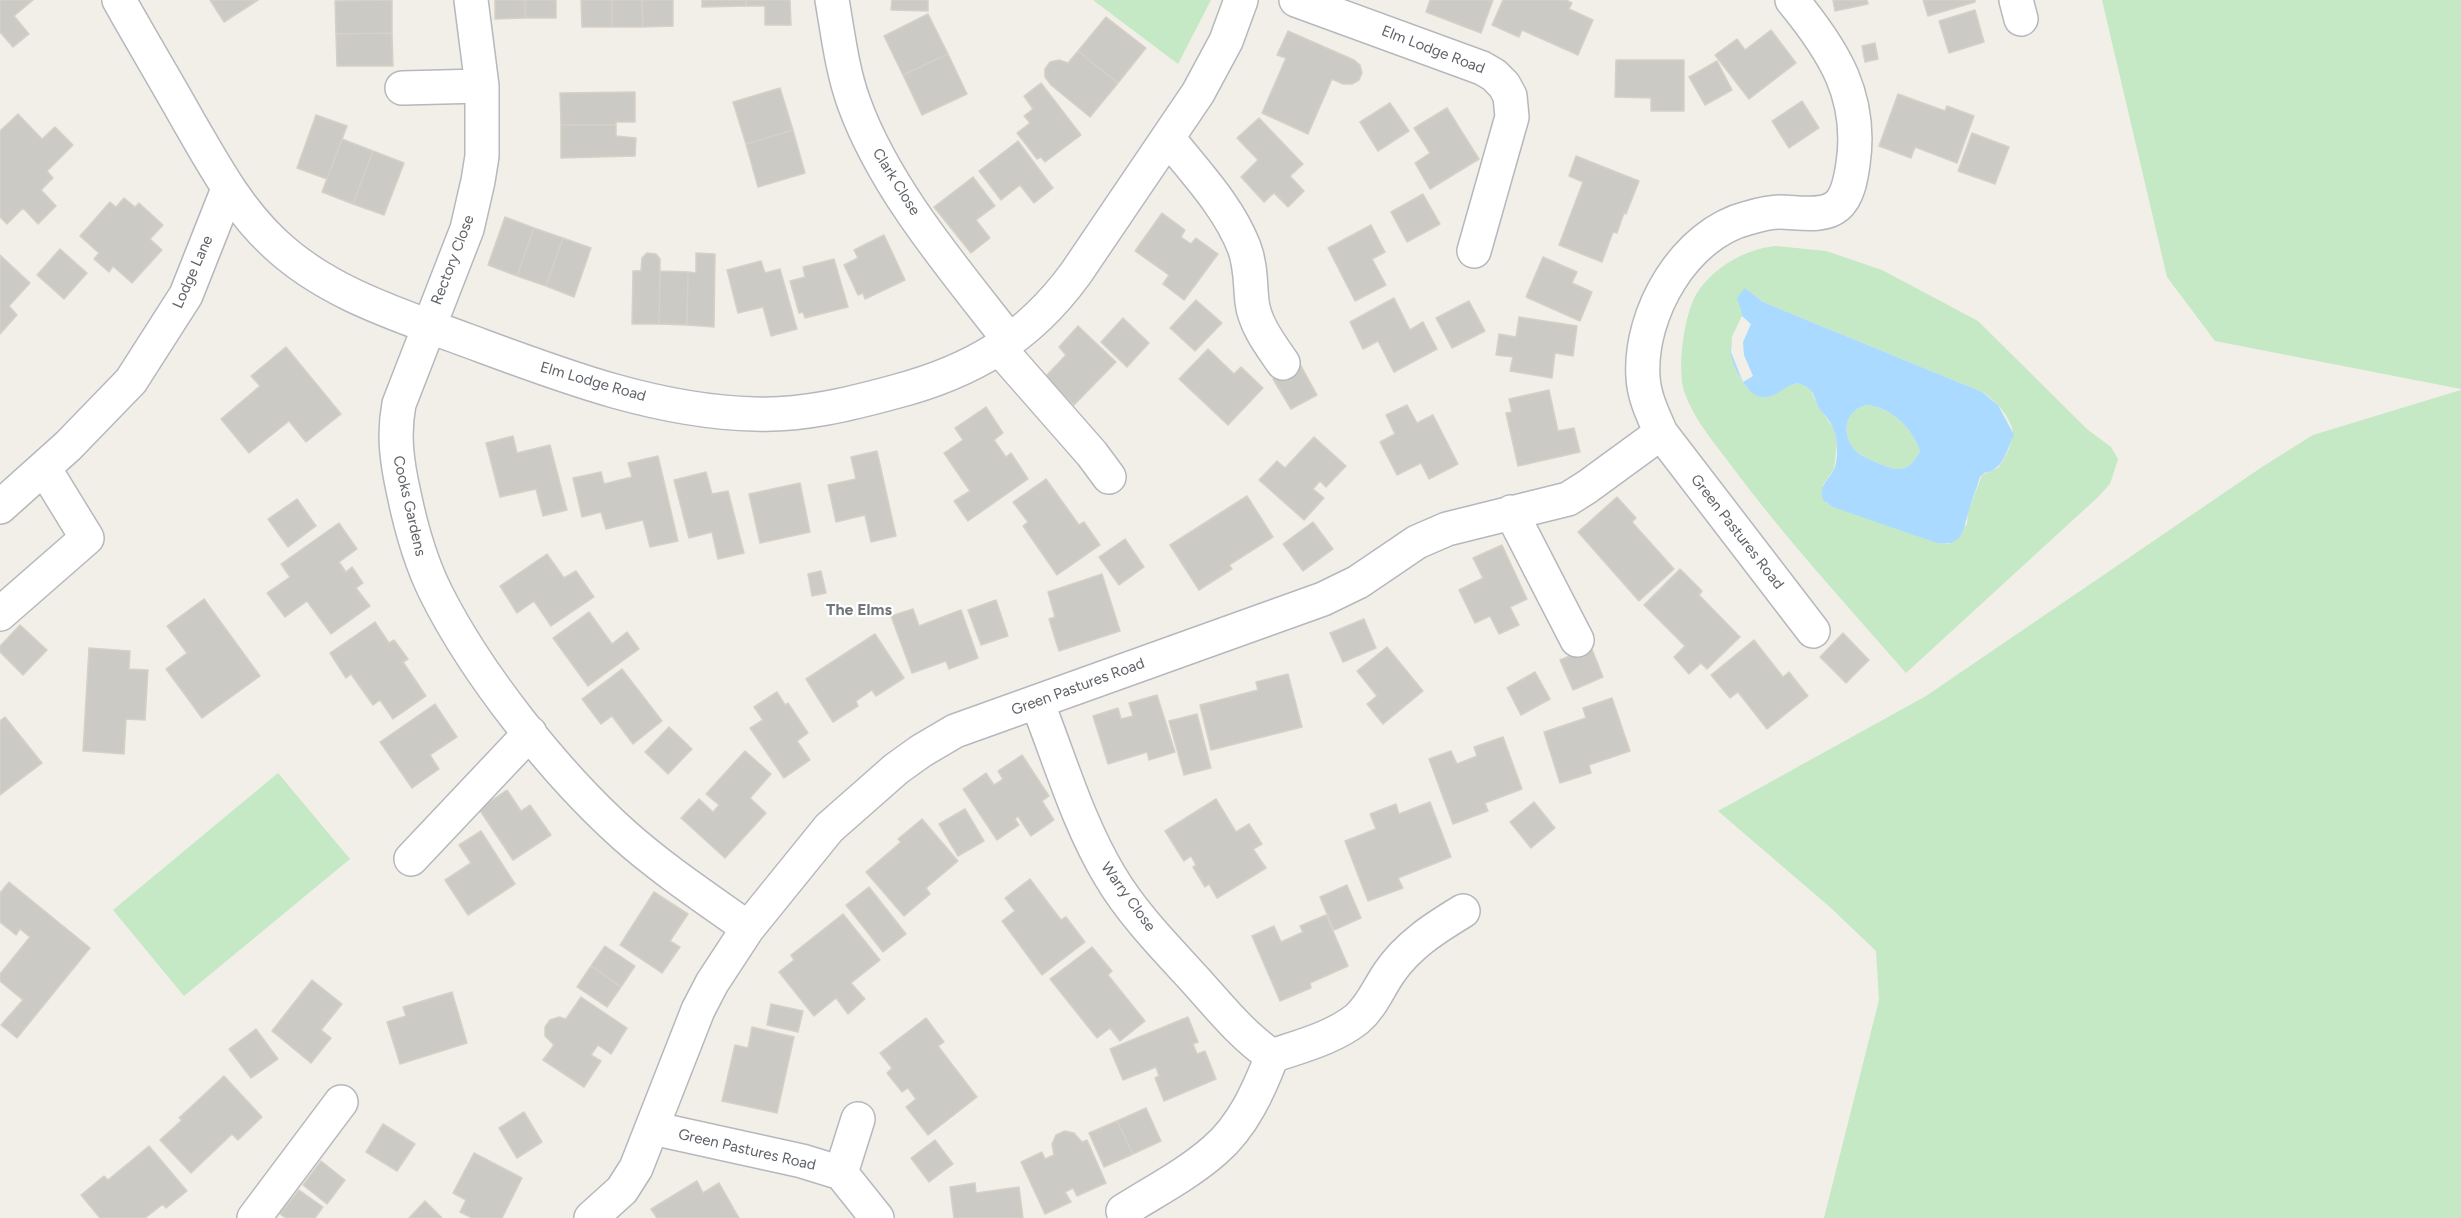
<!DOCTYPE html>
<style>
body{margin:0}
canvas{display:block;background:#f1efe8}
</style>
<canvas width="2461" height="1218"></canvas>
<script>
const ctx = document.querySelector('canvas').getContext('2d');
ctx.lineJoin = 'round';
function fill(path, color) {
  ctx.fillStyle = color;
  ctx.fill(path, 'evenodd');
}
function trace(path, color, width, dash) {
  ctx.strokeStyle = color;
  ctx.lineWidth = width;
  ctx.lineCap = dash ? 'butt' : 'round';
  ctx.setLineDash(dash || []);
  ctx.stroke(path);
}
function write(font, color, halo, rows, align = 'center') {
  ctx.font = font + ' Figtree,sans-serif';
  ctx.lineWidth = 4.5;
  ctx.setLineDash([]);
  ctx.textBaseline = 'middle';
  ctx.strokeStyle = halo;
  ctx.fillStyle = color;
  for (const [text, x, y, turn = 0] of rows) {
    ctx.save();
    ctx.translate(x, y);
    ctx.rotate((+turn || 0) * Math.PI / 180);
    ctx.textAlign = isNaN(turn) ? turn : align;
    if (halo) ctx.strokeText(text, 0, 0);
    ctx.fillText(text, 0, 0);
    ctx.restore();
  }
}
fill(new Path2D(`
 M1093 0H1211L1178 64Z
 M2102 0H2461V389L2215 341 2167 277Z
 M1776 246 1826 251 1882 270 1978 321 2088 430 2111 447 2118 459 2110 484 2098 497 1906 673C1846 604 1784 537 1730 464 1713 441 1693 418 1684 391 1677 367 1684 314 1697 293 1714 267 1745 249 1776 246ZM1745 288 1763 302 1982 392C1994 399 2008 414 2012 428 2015 440 2005 459 1998 468L1982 475 1968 512 1967 524 1948 544 1937 543 1826 503 1823 485 1834 469 1837 443 1834 429 1818 406 1810 389 1802 384H1792L1785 386 1771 396 1761 397 1747 388 1739 377 1732 337 1742 316Z
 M2461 390V1218H1824L1879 1000 1876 951 1831 908 1718 811 1926 696 2262 467 2313 435Z
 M1867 405C1891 407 1913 429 1920 451 1908 476 1894 470 1873 461 1868 458 1861 456 1857 452 1840 436 1844 410 1867 405Z
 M278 773 350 859 184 996 113 910Z`), '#c5e8c5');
fill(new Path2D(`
 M1745 288 1763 302 1982 392 1998 405 2014 435C2006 451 2004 470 1984 473L1980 477C1977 488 1972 499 1969 510 1963 529 1964 547 1937 543L1833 507 1823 500C1818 484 1830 480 1835 467 1838 457 1838 440 1834 431 1832 422 1824 415 1819 408 1815 401 1815 393 1808 388 1793 376 1785 391 1771 396 1751 404 1737 374 1732 359 1726 340 1741 330 1742 315 1742 310 1738 303 1737 298ZM1867 405C1891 407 1913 429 1920 451 1908 476 1894 470 1873 461 1868 458 1861 456 1857 452 1840 436 1844 410 1867 405Z`), '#aadaff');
fill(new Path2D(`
 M1742 316 1751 324 1743 342 1744 355 1753 376 1743 382 1731 352 1732 337Z`), '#f1efe8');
const building = new Path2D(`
 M0 0H33L14 16 29 34 13 47 0 32Z
 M210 0H258L224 22Z
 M392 0V33L336 34 335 1Z
 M495 0H525V18L495 19Z
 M525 0H556V18H525Z
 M581 0H612V27H582Z
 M612 0H642L643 27H612Z
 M642 0H673V26L643 27Z
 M702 0H746V6L702 7Z
 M746 0H790L791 25H765V6H746Z
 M892 0H928V11L891 10Z
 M1430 0H1493L1481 33 1426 12Z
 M1503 0H1566L1572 3 1569 9 1593 20 1578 55 1522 30 1519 37 1492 25Z
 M1833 0H1867L1868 4 1835 11Z
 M1923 0H1975V2L1928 16Z
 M1975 10 1984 42 1949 53 1939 21Z
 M928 14 948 54 903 75 884 36Z
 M1106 17 1146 48 1118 83 1078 51Z
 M1771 30 1796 63 1749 99 1715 55 1737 39 1745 50Z
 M1288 31 1354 60 1360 65 1362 73 1359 80 1352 84H1343L1332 79 1308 134 1262 113 1286 58 1277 55Z
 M392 33 393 66H337L336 34Z
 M1875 43 1878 59 1865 62 1862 46Z
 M1078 51 1118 83 1090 117 1051 85 1045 77V69L1050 62 1059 60 1068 63Z
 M948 54 967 94 922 115 903 75Z
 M1616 60H1684V111H1651V98L1615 97Z
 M1717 61 1732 90 1705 105 1689 77Z
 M1041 83 1081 135 1045 162 1041 157 1037 159 1017 133 1030 123 1024 116 1033 109 1024 96Z
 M780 88 793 130 746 144 733 102Z
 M635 92V122H616V125H561L560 93Z
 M1898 94 1945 111 1947 106 1974 116 1957 163 1915 147 1911 158 1879 146Z
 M1802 101 1819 128 1789 148 1772 121Z
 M1390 103 1409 131 1378 151 1360 122Z
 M1447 108 1479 159 1430 189 1415 163 1430 153 1414 128Z
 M18 114 42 139 55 127 73 145 47 171 53 178 41 190 56 206 38 224 23 208 7 224 0 217V131Z
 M316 115 347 126 327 179 297 168Z
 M1259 118 1303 164 1290 176 1304 191 1288 207 1274 193 1264 202 1241 177 1258 160 1237 138Z
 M561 125H616V136L636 138 635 156 561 158Z
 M793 130 805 173 758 187 746 144Z
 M1972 133 2009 147 1995 184 1958 171Z
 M342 139 373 151 353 204 322 192Z
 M1018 141 1053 188 1034 203 1020 185 1001 200 979 171Z
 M373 151 404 163 384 215 353 204Z
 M1576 156 1639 181 1626 214 1624 213 1617 233 1613 232 1602 262 1559 245 1583 182 1569 176Z
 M973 177 995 206 976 220 990 238 971 253 934 207Z
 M1423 194 1440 224 1407 242 1391 212Z
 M124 198 135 207 139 203 163 225 150 239 162 250 132 283 113 266 109 272 94 259 99 253 80 236 110 202 116 207Z
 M1162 213 1185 230 1181 237 1191 244 1196 238 1218 254 1184 300 1163 284 1169 275 1135 251Z
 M505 217 534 228 517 276 488 265Z
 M1371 225 1385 252 1372 259 1386 285 1355 301 1328 248Z
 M534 228 563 238 546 286 517 276Z
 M884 235 905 280 865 299 863 293 858 295 844 265 858 258 854 250Z
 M563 238 591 248 574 297 546 286Z
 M60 249 87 273 64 299 37 275Z
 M647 253 656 254 660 259 659 324H632L633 271H641L642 258Z
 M696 253 715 254 714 327 687 325 688 272 696 273Z
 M0 255 30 283 9 306 17 315 0 334Z
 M1543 257 1577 272 1572 283 1592 292 1580 321 1526 297Z
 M834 259 848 307 805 318 803 312 799 313 790 281 805 277 803 267Z
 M761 261 765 273 780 269 797 329 771 336 763 307 738 313 727 270Z
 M660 271 688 272 687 325 659 324Z
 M1394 298 1410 330 1423 322 1437 349 1394 372 1378 341 1363 349 1350 322Z
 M1196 300 1222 323 1195 351 1170 328Z
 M1469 301 1485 331 1452 348 1436 318Z
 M1519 317 1577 326 1573 356 1555 353 1552 378 1510 371 1513 357 1496 355 1499 334 1516 337Z
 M1123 318 1149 343 1127 367 1101 342Z
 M1078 326 1116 362 1074 405 1045 377 1066 355 1059 347Z
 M286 347 341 414 306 442 289 421 249 453 221 419 260 386 251 376Z
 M1208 349 1234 374 1241 367 1263 388 1228 425 1179 379Z
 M1300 364 1317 395 1291 409 1273 379Z
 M1549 390 1558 431 1574 428 1580 452 1518 466 1506 413 1512 412 1509 399Z
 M1407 405 1417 423 1433 415 1458 464 1429 479 1421 463 1397 475 1380 442 1395 434 1386 415Z
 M986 407 1003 433 994 440 1006 457 1011 453 1028 479 968 521 954 501 970 491 944 453 963 440 955 428Z
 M513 436 517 453 550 445 567 510 543 516 536 489 500 497 486 443Z
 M1314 437 1346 466 1326 487 1320 481 1313 489 1324 498 1304 520 1259 480 1277 461 1285 468Z
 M877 451 896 536 871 542 865 515 836 522 828 485 856 479 851 457Z
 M658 456 678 541 650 547 643 520 606 529 601 512 582 517 573 478 601 472 604 484 632 477 628 463Z
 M706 472 712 494 728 491 744 553 718 559 712 532 689 538 674 480Z
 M1046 479 1079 525 1084 522 1100 545 1057 575 1023 526 1028 522 1013 502Z
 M800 483 810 532 760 543 749 494Z
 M1247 496 1273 537 1229 565 1232 569 1199 590 1170 545Z
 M1617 497 1636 518 1632 522 1674 569 1639 601 1578 532Z
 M297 499 316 526 288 547 268 519Z
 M1313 522 1333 549 1303 571 1283 544Z
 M339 523 357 549 339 562 346 572 352 567 363 583 356 588 370 606 331 634 307 601 285 617 267 593 290 577 281 564Z
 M1125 539 1144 567 1119 585 1099 557Z
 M1502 545 1527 599 1510 607 1519 625 1499 634 1490 616 1475 623 1459 590 1483 578 1473 558Z
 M547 554 564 578 576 571 594 597 551 626 534 601 517 613 500 586Z
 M1680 569 1702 591 1699 595 1740 637 1707 669 1701 663 1689 674 1674 657 1685 646 1644 605Z
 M821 571 826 593 812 596 808 574Z
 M1102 574 1120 631 1059 651 1049 619 1055 617 1048 592Z
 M204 599 260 676 202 718 166 669 187 653 167 626Z
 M996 600 1008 636 981 645 968 610Z
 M913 609 919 626 961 610 978 658 949 669 946 661 912 673 891 616Z
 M589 612 612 644 627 632 639 649 588 686 553 638Z
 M1364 619 1376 648 1343 662 1330 633Z
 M375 622 389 643 394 640 408 659 403 662 426 696 393 719 380 700 373 705 351 674 346 678 330 653Z
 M20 625 47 650 23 675 0 652V646Z
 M1843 633 1869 660 1846 683 1820 657Z
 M875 634 904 678 876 696 872 690 856 701 858 706 833 722 806 679Z
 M1754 640 1783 677 1789 672 1808 696 1767 729 1738 692 1730 698 1711 675Z
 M1387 647 1423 691 1383 724 1367 704 1377 696 1357 671Z
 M1591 647 1603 677 1573 690 1560 660Z
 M89 648 130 651 129 669 148 670 145 720 126 719 124 754 83 751Z
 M622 669 662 721 633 744 612 716 601 724 582 699Z
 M1535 672 1550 699 1521 715 1507 688Z
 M1288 674 1302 727 1211 750 1200 705 1258 690 1256 682Z
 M777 692 785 705 788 703 808 733 797 741 810 760 784 778 750 728 763 720 754 707Z
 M1157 695 1175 752 1149 760 1147 752 1108 764 1093 716 1118 708 1121 719 1133 716 1129 703Z
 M1612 698 1630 751 1589 765 1591 773 1560 783 1544 732 1586 718 1583 708Z
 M435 704 457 737 430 755 439 769 412 788 380 742Z
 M1197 714 1211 768 1184 775 1169 721Z
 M5 717 42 763 0 795V721Z
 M669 727 692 749 668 774 645 752Z
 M1503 737 1522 789 1485 803 1488 811 1453 824 1429 759 1451 751 1457 764 1477 756 1474 747Z
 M745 751 771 774 750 798 766 813 725 858 681 818 699 799 713 812 719 805 706 794Z
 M1022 755 1049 796 1042 801 1054 820 1031 836 1018 816 1015 819 1019 825 997 840 963 789 986 773 994 785 1003 779 998 771Z
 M507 790 521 811 530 805 551 835 513 860 479 809Z
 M1216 799 1236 832 1249 824 1262 844 1253 849 1266 868 1217 898 1209 884 1205 887 1193 867 1196 865 1191 856 1184 861 1165 831Z
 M1430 802 1451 857 1398 878 1403 888 1368 901 1345 841 1376 829 1370 814 1396 804 1399 814Z
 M1534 802 1555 828 1531 848 1510 822Z
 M965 809 984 841 958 856 939 824Z
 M922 819 958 861 926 888 930 894 904 916 866 872 901 842 898 839Z
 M481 831 515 884 468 915 445 880 471 863 459 845Z
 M1030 879 1061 920 1066 917 1085 942 1042 975 1002 921 1015 911 1005 898Z
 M9 882 90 948 17 1038 1 1025 23 1000 0 981V974L30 937 20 929 16 935 0 922V893Z
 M1347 885 1361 918 1334 930 1320 897Z
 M869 887 906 934 883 952 846 905Z
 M654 892 688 914 670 941 680 947 662 973 620 945Z
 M843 914 880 960 851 983 865 999 848 1014 836 998 814 1016 779 972 794 960 791 955Z
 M1326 915 1348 966 1310 983 1311 988 1280 1001 1252 936 1274 926 1281 942 1303 932 1300 926Z
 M605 946 635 966 621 987 591 966Z
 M1092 947 1112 971 1108 975 1145 1021 1120 1041 1110 1028 1097 1038 1050 979Z
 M591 966 621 987 607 1007 577 987Z
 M312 980 342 1004 321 1030 331 1038 311 1063 272 1031Z
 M452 992 467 1043 400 1064 387 1022 406 1016 403 1007Z
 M581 997 627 1028 611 1054 598 1045 591 1055 601 1061 584 1087 543 1060 554 1045 545 1036V1027L550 1020 559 1017 566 1019Z
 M771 1004 803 1011 798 1032 767 1025Z
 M1188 1017 1198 1042 1193 1044 1197 1054 1205 1051 1216 1079 1164 1101 1155 1078 1159 1076 1156 1067 1123 1080 1110 1049Z
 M926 1018 944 1042 938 1046 977 1097 928 1135 906 1107 916 1099 908 1088 902 1092 887 1073 892 1068 880 1053Z
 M752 1027 794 1037 777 1113 722 1101 735 1045 748 1048Z
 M256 1029 278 1059 251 1078 229 1049Z
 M224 1076 262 1117 238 1140 232 1134 191 1173 160 1140 182 1120 179 1118Z
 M1146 1108 1161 1141 1133 1154 1117 1121Z
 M524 1112 542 1142 517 1158 499 1128Z
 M1117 1121 1133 1154 1104 1167 1089 1133Z
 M383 1124 415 1144 397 1171 366 1152Z
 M1065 1131 1074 1133 1082 1142 1087 1140 1106 1183 1077 1196 1073 1188 1065 1192 1071 1202 1045 1214 1021 1162 1042 1152 1045 1159 1054 1155 1052 1144 1056 1135Z
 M935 1140 953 1164 929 1182 911 1158Z
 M149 1146 187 1191 166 1208 163 1204 145 1218H100L81 1195 104 1176 108 1180Z
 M474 1153 522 1178 502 1218H472L460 1212 466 1200 453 1193Z
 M321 1161 345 1180 327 1204 303 1185Z
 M697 1181 703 1193 719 1183 739 1218H657L651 1209Z
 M975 1183 976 1193 1019 1187 1023 1218H954L950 1187Z
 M299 1190 323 1207 315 1218H286L280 1214Z
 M425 1201 442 1218H409Z`);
fill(building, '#cccac5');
trace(building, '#d6d1c6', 1.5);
const minor = new Path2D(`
 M119 0C142 41 166 81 189 122 214 165 237 208 273 242 326 293 399 315 466 340 558 374 655 412 755 414 801 416 850 404 894 392 971 372 1028 339 1076 273L1198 93 1226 41 1241 0
 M471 0 482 86V156L478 181 467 229 399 404C393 435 397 463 404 494 411 528 420 561 436 593 477 675 556 774 624 835 662 869 706 898 748 928
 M832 0C838 34 842 70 854 103 885 189 954 269 1010 341
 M1296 0 1482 68 1494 75 1504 85 1510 96 1512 117 1474 251
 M1792 0C1834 51 1863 97 1853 164 1851 178 1848 197 1837 206 1823 218 1797 212 1780 212 1769 212 1758 215 1748 218 1684 234 1639 314 1643 377 1644 397 1653 415 1661 433L1813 631
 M2016 0 2021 19
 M402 88 482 86
 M1168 138C1195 172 1228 206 1244 247 1251 265 1250 283 1252 302 1255 325 1270 344 1283 363
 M999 348 1092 454 1109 477
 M0 507 68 446 131 381 186 295 228 189
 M1511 512 1577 640
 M0 614 87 538 44 468
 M1037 702C1060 760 1078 823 1110 876 1133 915 1167 949 1197 982 1221 1009 1243 1036 1272 1056 1301 1046 1333 1038 1357 1019 1372 1006 1378 989 1389 973 1408 945 1435 928 1463 911
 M411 859 530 733
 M652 1128 802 1161 841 1173 877 1218
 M841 1173 858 1119
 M1123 1211C1153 1192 1188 1174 1215 1150 1243 1126 1259 1090 1272 1056
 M254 1218 341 1102
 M591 1218 622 1190 636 1168 698 1010 712 983 748 928 829 828 896 769 921 751 955 731 1323 599 1358 582 1417 542 1447 529 1568 499 1587 487 1661 433`);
trace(minor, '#b5b8bc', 36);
trace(minor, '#fff', 33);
write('15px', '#5f6368', '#fff', [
 ["Elm Lodge Road",1433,50,21],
 ["Clark Close",896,182,58],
 ["Rectory Close",453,260,-69],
 ["Lodge Lane",193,272,-66],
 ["Elm Lodge Road",593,382,16],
 ["Cooks Gardens",409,506,77],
 ["Green Pastures Road",1737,532,52],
 ["Green Pastures Road",1078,687,-20],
 ["Warry Close",1128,897,54],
 ["Green Pastures Road",747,1150,13]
]);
write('bold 16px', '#70757a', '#fff', [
 ["The Elms",859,610]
]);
</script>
